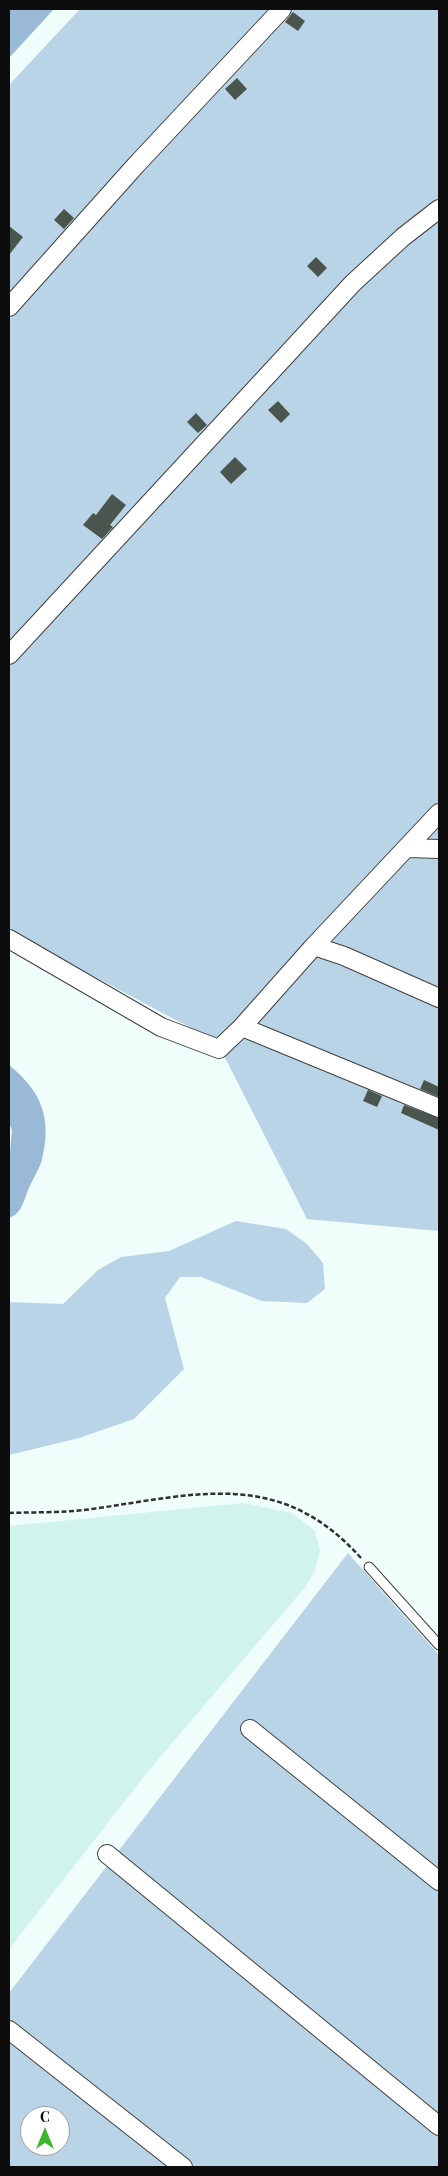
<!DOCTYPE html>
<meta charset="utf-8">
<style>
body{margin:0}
#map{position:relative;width:448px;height:2176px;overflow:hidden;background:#effefa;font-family:"Playfair Display",serif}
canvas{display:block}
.frame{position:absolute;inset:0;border:10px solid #0d0d0d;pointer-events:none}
.north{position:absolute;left:20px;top:2106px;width:50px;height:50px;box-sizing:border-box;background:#fff;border:1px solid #9e9e9e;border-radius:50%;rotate:0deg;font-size:14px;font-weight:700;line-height:20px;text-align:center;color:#0d0d0d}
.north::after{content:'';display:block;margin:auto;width:18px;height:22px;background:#3bb62d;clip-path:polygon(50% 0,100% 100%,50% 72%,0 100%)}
</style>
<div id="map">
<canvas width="448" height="2176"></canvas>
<div class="frame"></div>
<div class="north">С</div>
</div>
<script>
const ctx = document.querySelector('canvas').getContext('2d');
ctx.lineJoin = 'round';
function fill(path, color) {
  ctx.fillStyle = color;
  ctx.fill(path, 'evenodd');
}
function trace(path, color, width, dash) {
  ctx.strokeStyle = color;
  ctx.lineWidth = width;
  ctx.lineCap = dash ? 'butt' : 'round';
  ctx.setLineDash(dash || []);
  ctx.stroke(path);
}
fill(new Path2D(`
 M243 1503 292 1513 315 1531 320 1551 315 1570 306 1586 150 1769 9 1949V1526Z`), '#d0f3ee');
fill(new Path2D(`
 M80 9H439V1231L307 1219 217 1042 9 931V85Z
 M236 1221 286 1229 307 1244 323 1263 325 1289 307 1303 262 1301 201 1277H180L165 1298 184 1369 134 1419 79 1438 9 1455V1302L63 1304 98 1270 121 1257 169 1251Z
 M348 1553 439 1655V2167H9V1993ZM30 2116H60V2146H30Z`), '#bad4e7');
fill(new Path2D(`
 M9 9H54L9 58Z
 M9 1065C42 1092 52 1118 42 1160 39 1169 33 1179 29 1188 24 1199 22 1214 9 1218V1162L12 1130 9 1123Z`), '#9ab9d7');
fill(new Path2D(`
 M293 12 305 21 298 31 285 22Z
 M237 78 247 89 235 100 225 89Z
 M64 209 74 218 64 229 54 220Z
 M9 226 23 237 9 255Z
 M316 257 327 268 318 277 307 266Z
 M278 401 290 414 281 423 268 410Z
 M196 413 207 425 198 433 187 422Z
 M235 457 247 469 231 484 220 472Z
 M112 494 126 505 110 525 113 527 102 539 83 525 93 513 96 515Z
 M424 1080 439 1087V1097L420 1089Z
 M368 1090 382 1096 377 1107 363 1101Z
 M404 1105 439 1118V1130L401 1113Z`), '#4a554e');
const lane = new Path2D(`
 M369 1567 439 1645`);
const street = new Path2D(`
 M9 307 136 165 282 9
 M9 655 353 283 403 237 439 209
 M408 848 439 849
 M9 939 161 1027 219 1049 242 1027 314 946 439 813
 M314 946 344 956 439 998
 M242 1027 439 1108
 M250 1729 439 1881
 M107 1854 439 2126
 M9 2030 183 2167`);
trace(lane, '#404040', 11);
trace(street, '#404040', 20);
trace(new Path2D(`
 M9 1513C36 1512 65 1513 92 1509 198 1494 280 1468 361 1558`), '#2f2f2f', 2.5, [5, 2.5]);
trace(lane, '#fff', 9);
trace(street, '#fff', 18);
</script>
